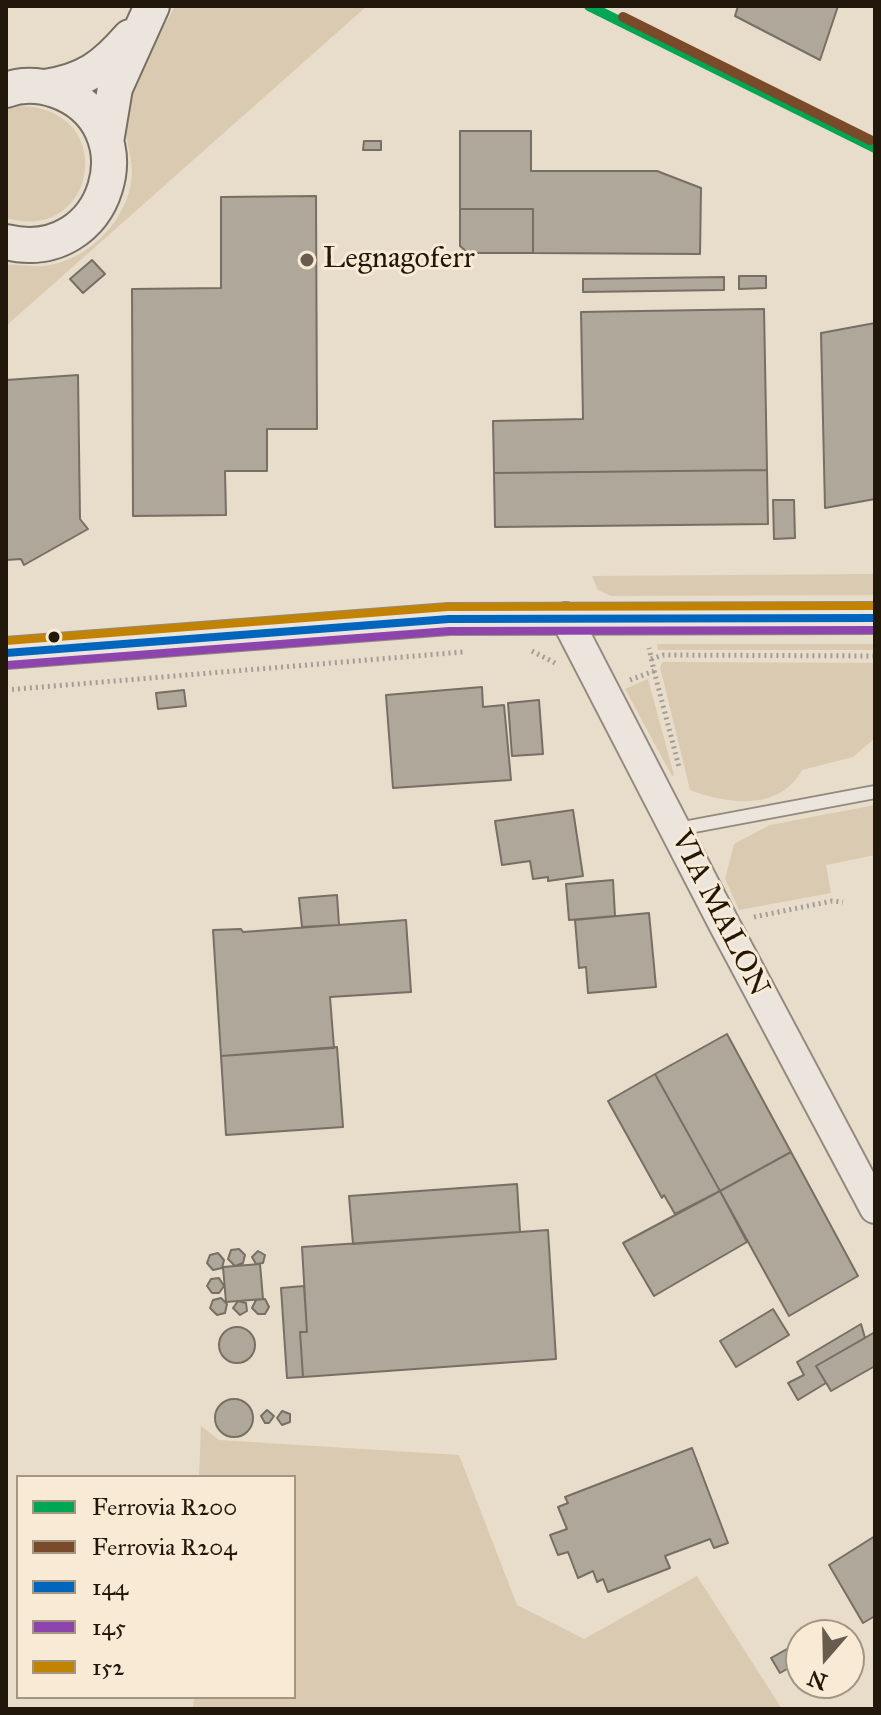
<!DOCTYPE html>
<style>
body{margin:0}
#map{position:relative;width:881px;height:1715px;overflow:hidden;background:#e8dcca;font-family:"IM FELL Great Primer",serif}
canvas{display:block}
.frame{position:absolute;inset:0;border:8px solid #21170a;pointer-events:none}
.legend{position:absolute;left:16px;top:1475px;width:280px;height:224px;box-sizing:border-box;background:#f8ead4;border:2px solid #a29683;margin:0;padding:10px 14px;list-style:none;font-size:24px;color:#21170a}
.legend li{display:flex;align-items:center;gap:16px;height:40px}
.legend b{width:40px;border:2px solid #a29683}
.north{position:absolute;left:785px;top:1619px;width:80px;height:80px;box-sizing:border-box;background:#f8ead4;border:2px solid #a29683;border-radius:50%;rotate:200deg;font-size:22px;font-weight:700;line-height:32px;text-align:center;color:#21170a}
.north::after{content:'';display:block;margin:auto;width:28px;height:36px;background:#675c4d;clip-path:polygon(50% 0,100% 100%,50% 72%,0 100%)}
</style>
<div id="map">
<canvas width="881" height="1715"></canvas>
<div class="frame"></div>
<ul class="legend">
<li><b style="height:10px;background:#00a651"></b>Ferrovia R200</li>
<li><b style="height:10px;background:#7a4b2a"></b>Ferrovia R204</li>
<li><b style="height:10px;background:#0065bd"></b>144</li>
<li><b style="height:10px;background:#8e44ad"></b>145</li>
<li><b style="height:10px;background:#c28202"></b>152</li>
</ul>
<div class="north">N</div>
</div>
<script>
const ctx = document.querySelector('canvas').getContext('2d');
ctx.lineJoin = 'round';
function fill(path, color) {
  ctx.fillStyle = color;
  ctx.fill(path, 'evenodd');
}
function trace(path, color, width, dash) {
  ctx.strokeStyle = color;
  ctx.lineWidth = width;
  ctx.lineCap = dash ? 'butt' : 'round';
  ctx.setLineDash(dash || []);
  ctx.stroke(path);
}
function write(font, color, halo, rows, align = 'center') {
  ctx.font = font + ' "IM FELL Great Primer",serif';
  ctx.lineWidth = 6;
  ctx.setLineDash([]);
  ctx.textBaseline = 'middle';
  ctx.strokeStyle = halo;
  ctx.fillStyle = color;
  for (const [text, x, y, turn = 0] of rows) {
    ctx.save();
    ctx.translate(x, y);
    ctx.rotate((+turn || 0) * Math.PI / 180);
    ctx.textAlign = isNaN(turn) ? turn : align;
    if (halo) ctx.strokeText(text, 0, 0);
    ctx.fillText(text, 0, 0);
    ctx.restore();
  }
}
fill(new Path2D(`
 M175 6H367L6 326V265C18 264 31 267 43 266 88 262 131 218 132 172 132 154 123 134 126 117 133 77 156 42 175 6Z
 M20 106C120 108 97 245 6 218V110Z
 M875 574V595L611 596 598 590 592 576Z
 M657 644H875V650H658Z
 M663 662 875 663V738L853 757 802 770C779 812 727 804 690 790L660 667Z
 M648 679 674 775 672 776 625 689Z
 M875 805V855L826 865 831 893 739 910 725 879 734 844 770 825Z
 M201 1426 219 1440 459 1455 517 1605 584 1639 697 1576 782 1709H193L194 1697H294V1477H199Z`), '#dbcab2');
const building = new Path2D(`
 M738 6H838L820 60 735 16Z
 M460 131H531V171H657L701 188 700 254 533 253V209H460Z
 M364 141H381V150H363Z
 M316 196 317 429H267V471H225L226 515 133 516 132 289 221 288V197Z
 M460 209H533V253H468L460 246Z
 M92 260 105 274 83 293 70 279Z
 M739 276H766V288L739 289Z
 M724 277V290L583 292V279Z
 M764 309 767 470 494 473 493 421 583 419 581 312Z
 M875 323V499L825 508 821 333Z
 M78 375 80 519 88 529 24 565 21 559 6 560V380Z
 M767 470 768 524 495 527 494 473Z
 M773 500H794L795 538 774 539Z
 M482 687 483 707 504 705 511 780 393 788 386 695Z
 M184 690 186 706 158 709 156 693Z
 M539 700 543 754 512 756 508 703Z
 M573 810 583 876 548 881V877L533 879 530 861 502 865 495 821Z
 M613 880 615 916 569 920 566 884Z
 M337 895 339 925 302 927 299 898Z
 M649 913 656 987 588 993 586 967 579 968 575 920Z
 M406 920 411 992 330 997 334 1048 221 1056 213 930 241 929 243 932Z
 M727 1034 791 1152 720 1191 655 1074Z
 M337 1047 343 1127 226 1135 221 1056Z
 M655 1074 720 1191 675 1214 664 1195 662 1198 608 1101Z
 M791 1152 858 1276 789 1316 720 1191Z
 M517 1184 520 1232 353 1244 349 1196Z
 M720 1191 747 1242 654 1296 623 1243Z
 M548 1230 556 1359 303 1377 300 1332H307L302 1247Z
 M239 1249 245 1255 243 1263 235 1266 228 1259 231 1250Z
 M258 1251 265 1255 263 1263 256 1264 252 1257Z
 M218 1253 224 1260 222 1268 213 1270 207 1263 210 1255Z
 M260 1264 263 1299 226 1302 223 1267Z
 M219 1278 224 1286 219 1293H212L207 1286 211 1279Z
 M304 1286 307 1332H300L303 1377 287 1378 281 1288Z
 M221 1298 227 1304 225 1313 217 1315 210 1308 213 1300Z
 M265 1299 269 1307 265 1314H258L252 1308 256 1300Z
 M238 1301 246 1303 247 1311 240 1315 233 1308Z
 M773 1309 789 1335 736 1367 720 1341Z
 M861 1324 865 1338 816 1366 826 1383 798 1400 788 1383 804 1375 797 1362Z
 M219 1345a18 18 0 1 1 36 0a18 18 0 1 1-36 0Z
 M875 1332V1366L831 1391 816 1366Z
 M215 1418a19 19 0 1 1 38 0a19 19 0 1 1-38 0Z
 M267 1410 274 1416 269 1423H265L261 1416Z
 M282 1411 290 1414V1422L282 1425 277 1418Z
 M692 1448 728 1543 714 1548 710 1539 665 1556 670 1568 608 1592 603 1579 597 1582 593 1571 578 1578 568 1552 558 1555 550 1535 567 1529 558 1507 568 1503 565 1497Z
 M875 1536V1616L863 1623 829 1565Z
 M801 1641V1661L780 1673 771 1658Z`);
fill(building, '#b0a79b');
trace(building, '#776f64', 2);
const service = new Path2D(`
 M678 829 875 792`);
const tertiary = new Path2D(`
 M566 618 723 922 875 1208
 M6 653 449 619 875 618`);
const secondary = new Path2D(`
 M45 87C85 81 104 67 130 37
 M6 90C22 84 39 85 55 90 151 123 109 267 6 242
 M106 142 115 88 152 6`);
trace(service, '#928a7f', 16);
trace(tertiary, '#928a7f', 34);
trace(secondary, '#776f64', 38);
trace(new Path2D(`
 M532 651 555 663
 M651 659 664 655 875 656
 M654 671 679 767
 M630 680 654 671 649 648
 M6 690 463 652
 M754 917 832 901 843 902`), '#a49f96', 5, [2, 4]);
trace(service, '#ebe5dd', 12);
trace(tertiary, '#ebe5dd', 30);
trace(secondary, '#ebe5dd', 34);
trace(new Path2D(`
 M6 653 449 619 875 618`), '#0065bd', 8);
trace(new Path2D(`
 M7 665 449 631 875 630`), '#8e44ad', 8);
trace(new Path2D(`
 M6 641 448 607 875 606`), '#c28202', 8);
trace(new Path2D(`
 M589 6 875 148`), '#00a651', 10);
trace(new Path2D(`
 M623 17 870 140`), '#7a4b2a', 10);
for (const [x, y, r, color] of [
 [307,260,8,"#675c4d"],
 [54,637,7,"#21170a"]
]) {
  const dot = new Path2D();
  dot.arc(x, y, r, 0, 2 * Math.PI);
  ctx.fillStyle = color;
  ctx.fill(dot);
  trace(dot, '#f8ead4', 3);
}
write('30px', '#21170a', '#f8ead4', [
 ["Legnagoferr",323,260]
], 'left');
write('30px', '#21170a', '#f8ead4', [
 ["VIA MALON",719,914,63]
]);
</script>
